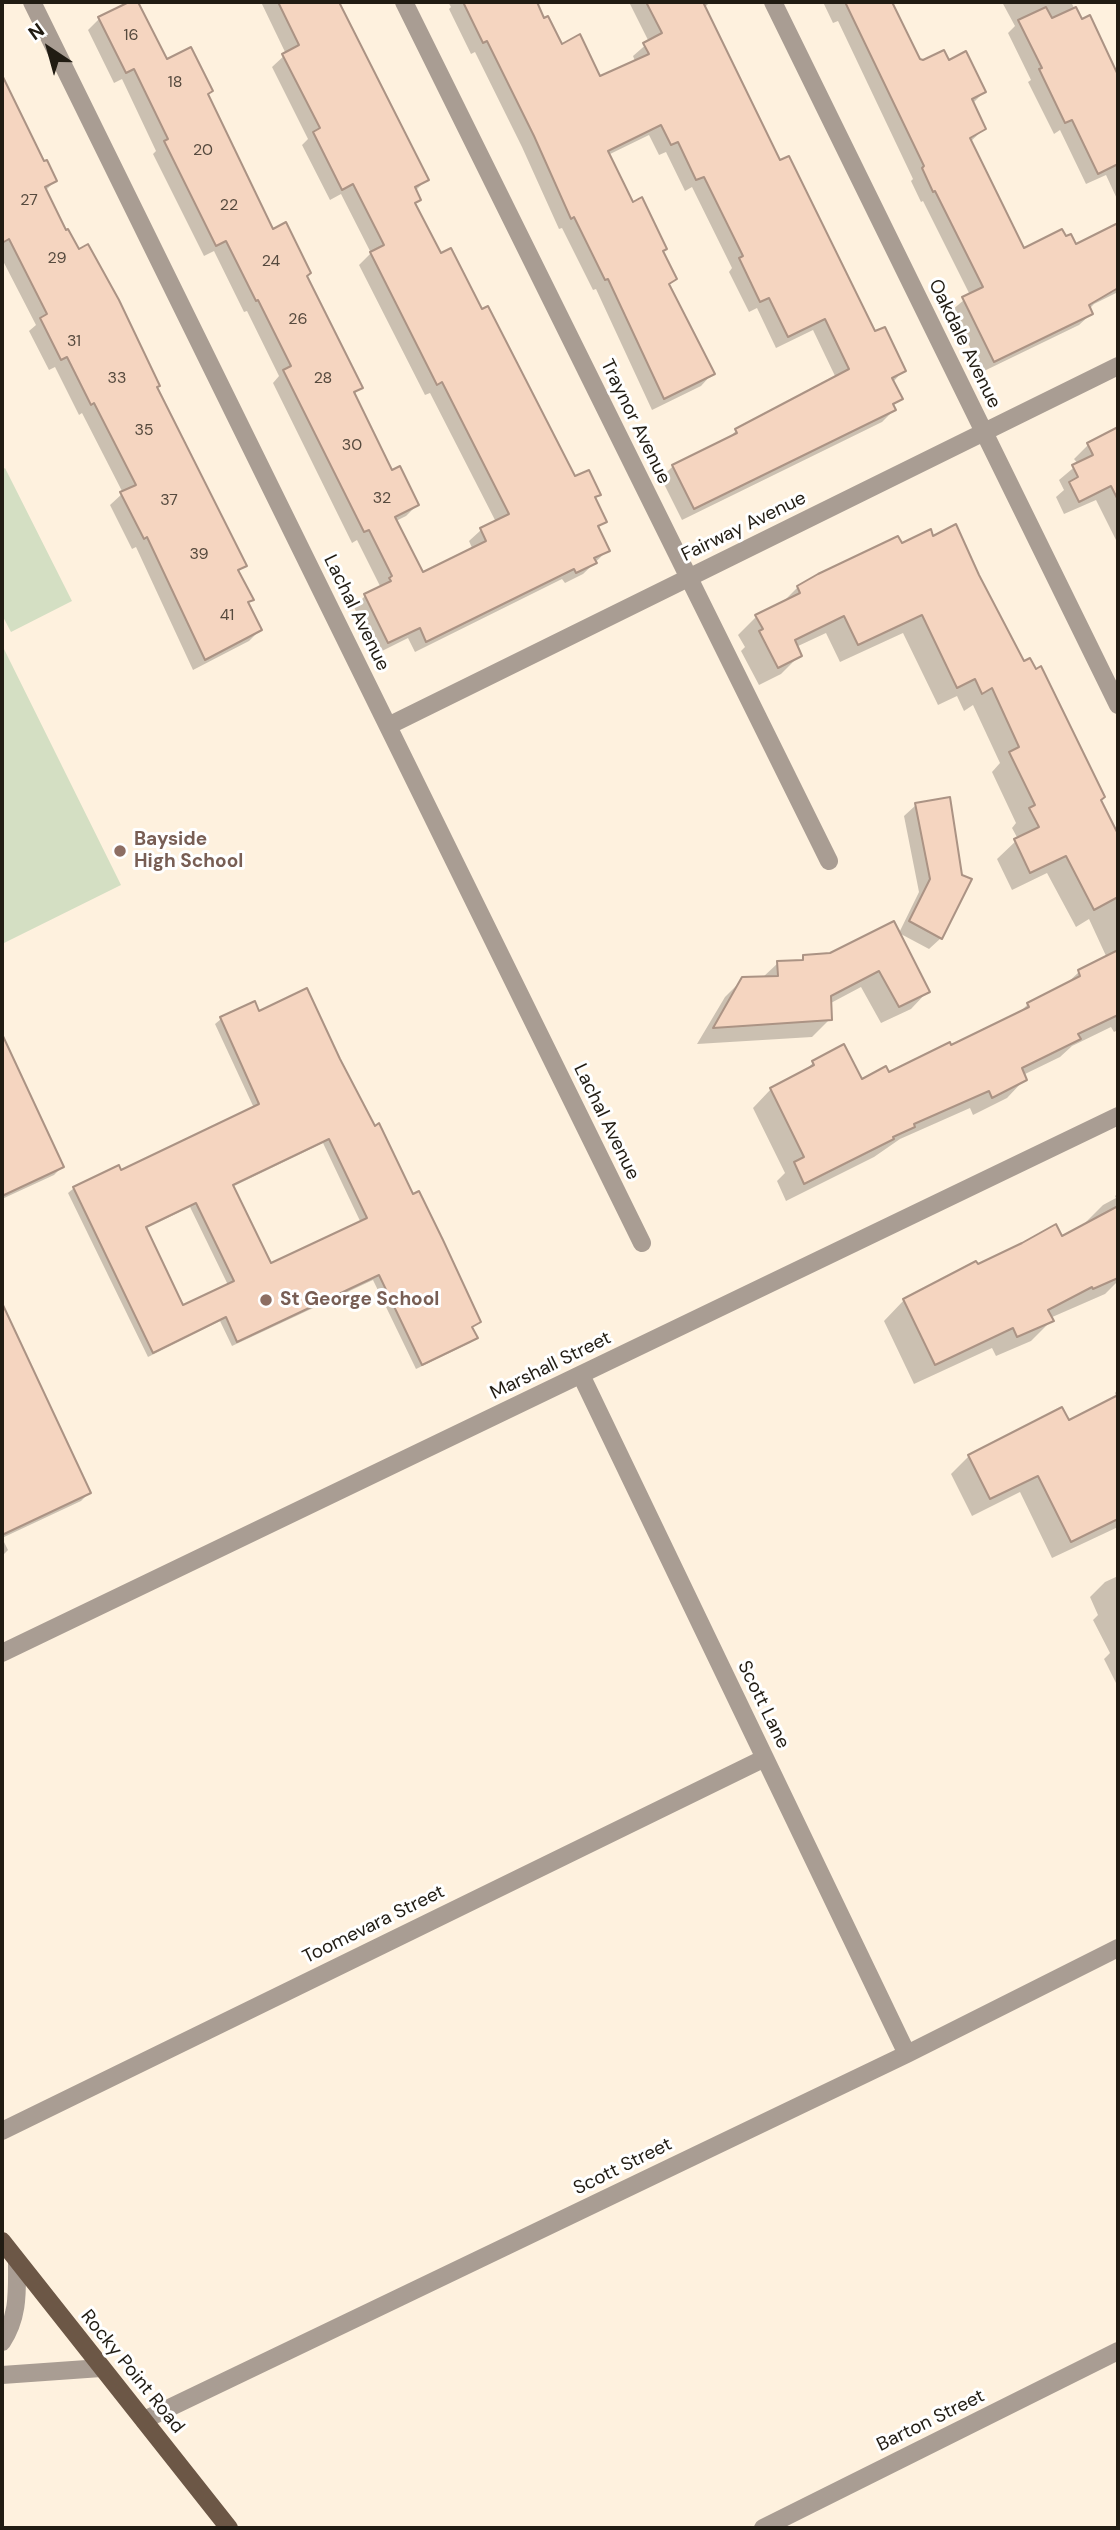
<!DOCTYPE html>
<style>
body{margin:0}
#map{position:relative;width:1120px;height:2530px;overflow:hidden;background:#fef1de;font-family:"DM Sans",sans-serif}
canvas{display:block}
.frame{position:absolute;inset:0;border:4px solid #211c13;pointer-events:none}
.north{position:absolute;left:14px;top:14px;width:70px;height:70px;-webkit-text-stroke:5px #fff;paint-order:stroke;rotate:324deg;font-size:19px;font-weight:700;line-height:28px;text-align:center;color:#211c13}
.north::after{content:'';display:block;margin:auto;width:24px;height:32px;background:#211c13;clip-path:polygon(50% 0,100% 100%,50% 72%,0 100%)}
</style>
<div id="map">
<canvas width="1120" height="2530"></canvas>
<div class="frame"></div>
<div class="north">N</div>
</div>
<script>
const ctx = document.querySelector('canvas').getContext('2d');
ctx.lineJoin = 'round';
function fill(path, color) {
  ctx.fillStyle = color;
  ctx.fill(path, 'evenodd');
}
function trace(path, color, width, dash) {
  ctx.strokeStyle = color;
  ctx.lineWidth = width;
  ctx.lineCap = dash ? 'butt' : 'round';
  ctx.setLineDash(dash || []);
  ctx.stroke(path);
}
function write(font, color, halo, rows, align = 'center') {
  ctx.font = font + ' "DM Sans",sans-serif';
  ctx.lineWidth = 6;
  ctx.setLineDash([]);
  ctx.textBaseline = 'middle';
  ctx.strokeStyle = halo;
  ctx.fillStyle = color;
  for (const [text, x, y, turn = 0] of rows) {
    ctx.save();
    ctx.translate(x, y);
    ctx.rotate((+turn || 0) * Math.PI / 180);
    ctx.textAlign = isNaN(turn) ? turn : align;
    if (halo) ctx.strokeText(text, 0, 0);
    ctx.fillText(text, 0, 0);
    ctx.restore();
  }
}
fill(new Path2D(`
 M5 468 72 601 11 632 2 615V470Z
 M2 645 121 885 2 944Z`), '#d4dfc3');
fill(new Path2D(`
 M133 2H136L166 62 211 91 207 95 272 231 305 277 361 388 353 395 392 473 417 505 406 516 396 521 422 575 473 550 469 541 481 530 496 522 430 393 425 395 359 265 371 253 341 194 330 200 302 145 308 139 272 67 286 54 261 2H338L427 179 415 191 419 200 414 205 440 255 481 312 574 479 599 494 594 499 605 521 597 529 608 550 583 574 565 583 562 579 415 652 408 638 376 654 354 607 365 596 381 588 357 540 352 543 273 383 279 376 247 311 244 312 214 251 204 256 153 154 156 151 122 79 114 83 88 30 99 19Z
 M448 2H535L544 20 561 46 599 78 635 61 633 56 649 42 629 2H710L704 8 779 162 874 334 904 370 893 382 901 398 892 407 894 410 882 422 682 520 661 478 673 466 727 439 736 431 836 378 813 330 776 348 757 308 749 312 729 272 732 268 692 187 685 191 666 152 659 155 649 135 608 155 632 204 662 252 675 279 668 286 712 374 701 386 652 410 596 289 593 290 562 228 559 229 522 147 475 52 471 54 449 9 451 7Z
 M823 2H890L918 60 948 62 984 92 972 104 984 129 970 142 1023 251 1075 246 1118 225V292L1094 304 1089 309 1091 314 1079 325 982 372 952 310 970 295 923 201 921 202 911 181 913 179 838 21 833 23Z
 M1002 2H1071L1081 21 1089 17 1118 76V201L1106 175 1086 184 1060 130 1054 134 1028 82 1031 80 1008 33 1015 26Z
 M2 77 43 163 55 181 45 191 65 232 155 388 245 565 238 572 251 600 247 604 260 630 249 641 193 670 136 547 132 549 110 505 123 493 82 413 79 415 55 367 49 370 29 331 36 325 2 259Z
 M1118 430V544L1096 500 1064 514 1056 497 1064 490 1059 480 1078 464 1074 459 1088 445Z
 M932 538 977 576 1118 838V1030L1114 1032 1111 1027 1072 1046 1060 1057 1023 1075 1025 1079 1007 1098 973 1115 970 1108 900 1139 874 1157 786 1201 777 1181 785 1173 753 1108 771 1089 802 1073 813 1063 861 1081 888 1074 1018 1014 1028 1004 1064 986 1079 972 1107 958 1089 919 1076 927 1047 873 1012 890 997 859 1018 839 1012 828 1016 823 992 772 1000 763 973 705 964 711 957 696 938 705 903 633 840 662 826 633 796 647 800 655 781 674 759 685 741 651 745 647 738 635 757 616 780 605 798 587 901 545Z
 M948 799 941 938 929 949 899 933 919 892 904 816 916 805Z
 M893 923 928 991 911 1009 881 1023 861 987 829 1004 830 1019 812 1037 697 1044 725 997 743 979 762 978 778 963 799 962 804 957 831 955Z
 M254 1003 258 1013 339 1060 479 1322 471 1329 476 1338 470 1343 416 1369 373 1280 232 1346 220 1321 148 1357 68 1193 74 1188 120 1173 254 1108 215 1024 221 1019ZM323 1143 361 1223 270 1265 232 1187ZM190 1207 228 1285 182 1307 145 1229Z
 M10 1056 62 1167 54 1175 2 1199V1060Z
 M1118 1193V1281L1105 1294 1050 1318 1052 1320 1031 1341 996 1356 992 1348 914 1384 884 1321 904 1300 977 1266 1061 1238 1082 1226 1103 1205 1116 1198 1115 1196Z
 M2 1307 89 1493 81 1501 2 1538 8 1550 2 1556Z
 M1118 1389V1527L1052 1558 1020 1492 972 1516 951 1474 969 1456 1061 1410 1068 1422 1117 1398 1115 1393Z
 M1118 1576V1687L1104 1659 1110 1653 1093 1620 1098 1615 1090 1597 1105 1582Z`), '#0003');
const building = new Path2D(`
 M129 2H138L167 59 191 47 213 91 208 94 273 229 286 222 311 273 307 276 363 388 354 392 392 470 400 466 419 505 395 517 423 572 486 541 480 528 509 514 442 382 437 385 370 252 384 245 353 184 342 190 313 132 320 128 282 54 299 45 278 2H339L429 180 415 187 421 200 415 203 441 253 451 248 482 309 488 306 575 476 589 470 601 495 595 497 607 522 598 526 610 551 594 558 597 563 576 573 574 569 426 642 420 628 388 643 364 594 391 581 389 578 392 576 369 530 364 532 283 370 291 366 258 300 256 301 226 241 216 246 164 141 168 139 134 69 126 73 98 17Z
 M463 2H537L544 18 548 16 562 44 580 34 600 76 649 54 643 43 662 33 646 2H703L780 160 789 156 875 331 885 327 906 371 892 378 903 399 893 404 896 410 694 509 672 465 737 433 735 429 849 369 825 319 788 337 769 298 760 302 739 258 743 256 704 177 696 180 678 142 671 145 661 125 608 151 633 202 642 197 667 249 663 251 677 279 669 284 715 374 664 399 608 279 605 280 574 217 571 219 534 136 487 41 483 43Z
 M845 2H892L920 59 923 60 944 50 949 60 966 51 986 92 972 99 986 129 970 138 1024 248 1062 229 1066 236 1071 234 1076 244 1118 223V288L1089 305 1093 314 994 362 962 297 983 287 935 191 933 192 922 168 924 166Z
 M1046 7 1052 18 1076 7 1082 19 1090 15 1118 75V164L1098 174 1072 120 1065 123 1039 69 1042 68 1018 20Z
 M2 75 44 161 47 160 57 181 45 187 66 230 68 229 79 249 88 244 119 300 160 386 157 387 247 566 238 570 254 600 248 602 262 630 205 660 147 537 144 539 120 492 136 485 94 403 91 405 67 357 61 360 40 318 47 314 9 239 2 243Z
 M1118 427V500L1111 486 1079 502 1069 482 1078 477 1072 465 1093 455 1087 443Z
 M956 524 979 575 1024 661 1030 658 1036 669 1041 666 1105 797 1101 800 1118 834V897L1094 910 1066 856 1030 873 1014 839 1039 827 1029 808 1035 805 1009 752 1019 747 992 688 982 694 975 679 957 688 922 615 858 645 844 616 795 640 802 656 778 668 759 631 763 629 755 615 800 593 797 586 818 574 898 536 902 543 931 529 933 536Z
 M950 797 962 875 972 879 942 939 909 921 930 879 915 803Z
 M894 921 930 992 899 1007 879 971 831 996 832 1020 713 1028 742 977 778 976 777 961 803 960V955L830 953Z
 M1118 950V1015L1078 1034 1081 1039 1022 1068 1027 1080 992 1098 989 1091 914 1124 915 1127 893 1137 894 1139 804 1184 794 1162 804 1157 770 1088 814 1065 812 1061 844 1044 862 1079 886 1066 889 1072 950 1042 951 1045 1029 1007 1027 1003 1080 976 1078 970Z
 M307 988 340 1059 375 1126 379 1123 413 1194 419 1191 443 1240 481 1322 472 1327 478 1338 422 1365 379 1275 237 1342 226 1317 153 1353 73 1187 119 1165 121 1170 259 1104 220 1017 255 1001 259 1011ZM329 1139 367 1218 271 1263 233 1185ZM196 1203 234 1281 183 1305 146 1227Z
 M2 1034 64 1167 2 1196Z
 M1118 1206V1278L1093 1289 1092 1287 1048 1310 1054 1321 1017 1337 1013 1328 935 1365 903 1299 976 1261 978 1264 1022 1243 1056 1224 1062 1236Z
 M2 1303 91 1493 2 1535Z
 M1118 1395V1519L1071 1542 1038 1476 990 1499 968 1455 1062 1407 1069 1420Z`);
fill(building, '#f5d5c0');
trace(building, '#ab9384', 2);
trace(new Path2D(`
 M32 2 642 1243
 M404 2 829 861
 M773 2 1118 705
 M388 726 1118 366
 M581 1375 907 2054
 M2 1653 1118 1116
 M2 2131 765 1758
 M2 2342C19 2316 17 2291 17 2261
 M2 2375 101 2368
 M144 2420 907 2054 1118 1948`), '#a99d93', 18);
trace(new Path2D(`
 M763 2528 1118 2351`), '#a99d93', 18);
trace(new Path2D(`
 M2 2241 229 2528`), '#6c5746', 18);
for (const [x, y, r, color] of [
 [120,851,7,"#8d6e63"],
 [266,1300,7,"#8d6e63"]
]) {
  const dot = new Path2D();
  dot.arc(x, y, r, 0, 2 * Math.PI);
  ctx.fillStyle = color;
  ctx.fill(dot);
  trace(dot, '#fff', 2.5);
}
write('16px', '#564a3e', null, [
 ["16",131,36],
 ["18",175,83],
 ["20",203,151],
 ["27",29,201],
 ["22",229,206],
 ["29",57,259],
 ["24",271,262],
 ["26",298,320],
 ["31",74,342],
 ["33",117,379],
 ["28",323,379],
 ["35",144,431],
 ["30",352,446],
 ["32",382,499],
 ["37",169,501],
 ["39",199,555],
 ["41",227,616]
]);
write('19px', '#211c13', '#fff', [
 ["Oakdale Avenue",964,344,64],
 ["Traynor Avenue",635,422,64],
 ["Fairway Avenue",744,527,-26],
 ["Lachal Avenue",356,613,64],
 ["Lachal Avenue",606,1122,64],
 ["Marshall Street",551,1366,-26],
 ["Scott Lane",763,1705,64],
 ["Toomevara Street",374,1925,-26],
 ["Scott Street",623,2167,-26],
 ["Rocky Point Road",132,2372,51],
 ["Barton Street",931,2421,-26]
]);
write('bold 19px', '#785e54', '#fff', [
 ["Bayside",134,840],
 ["High School",134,862],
 ["St George School",280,1300]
], 'left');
</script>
